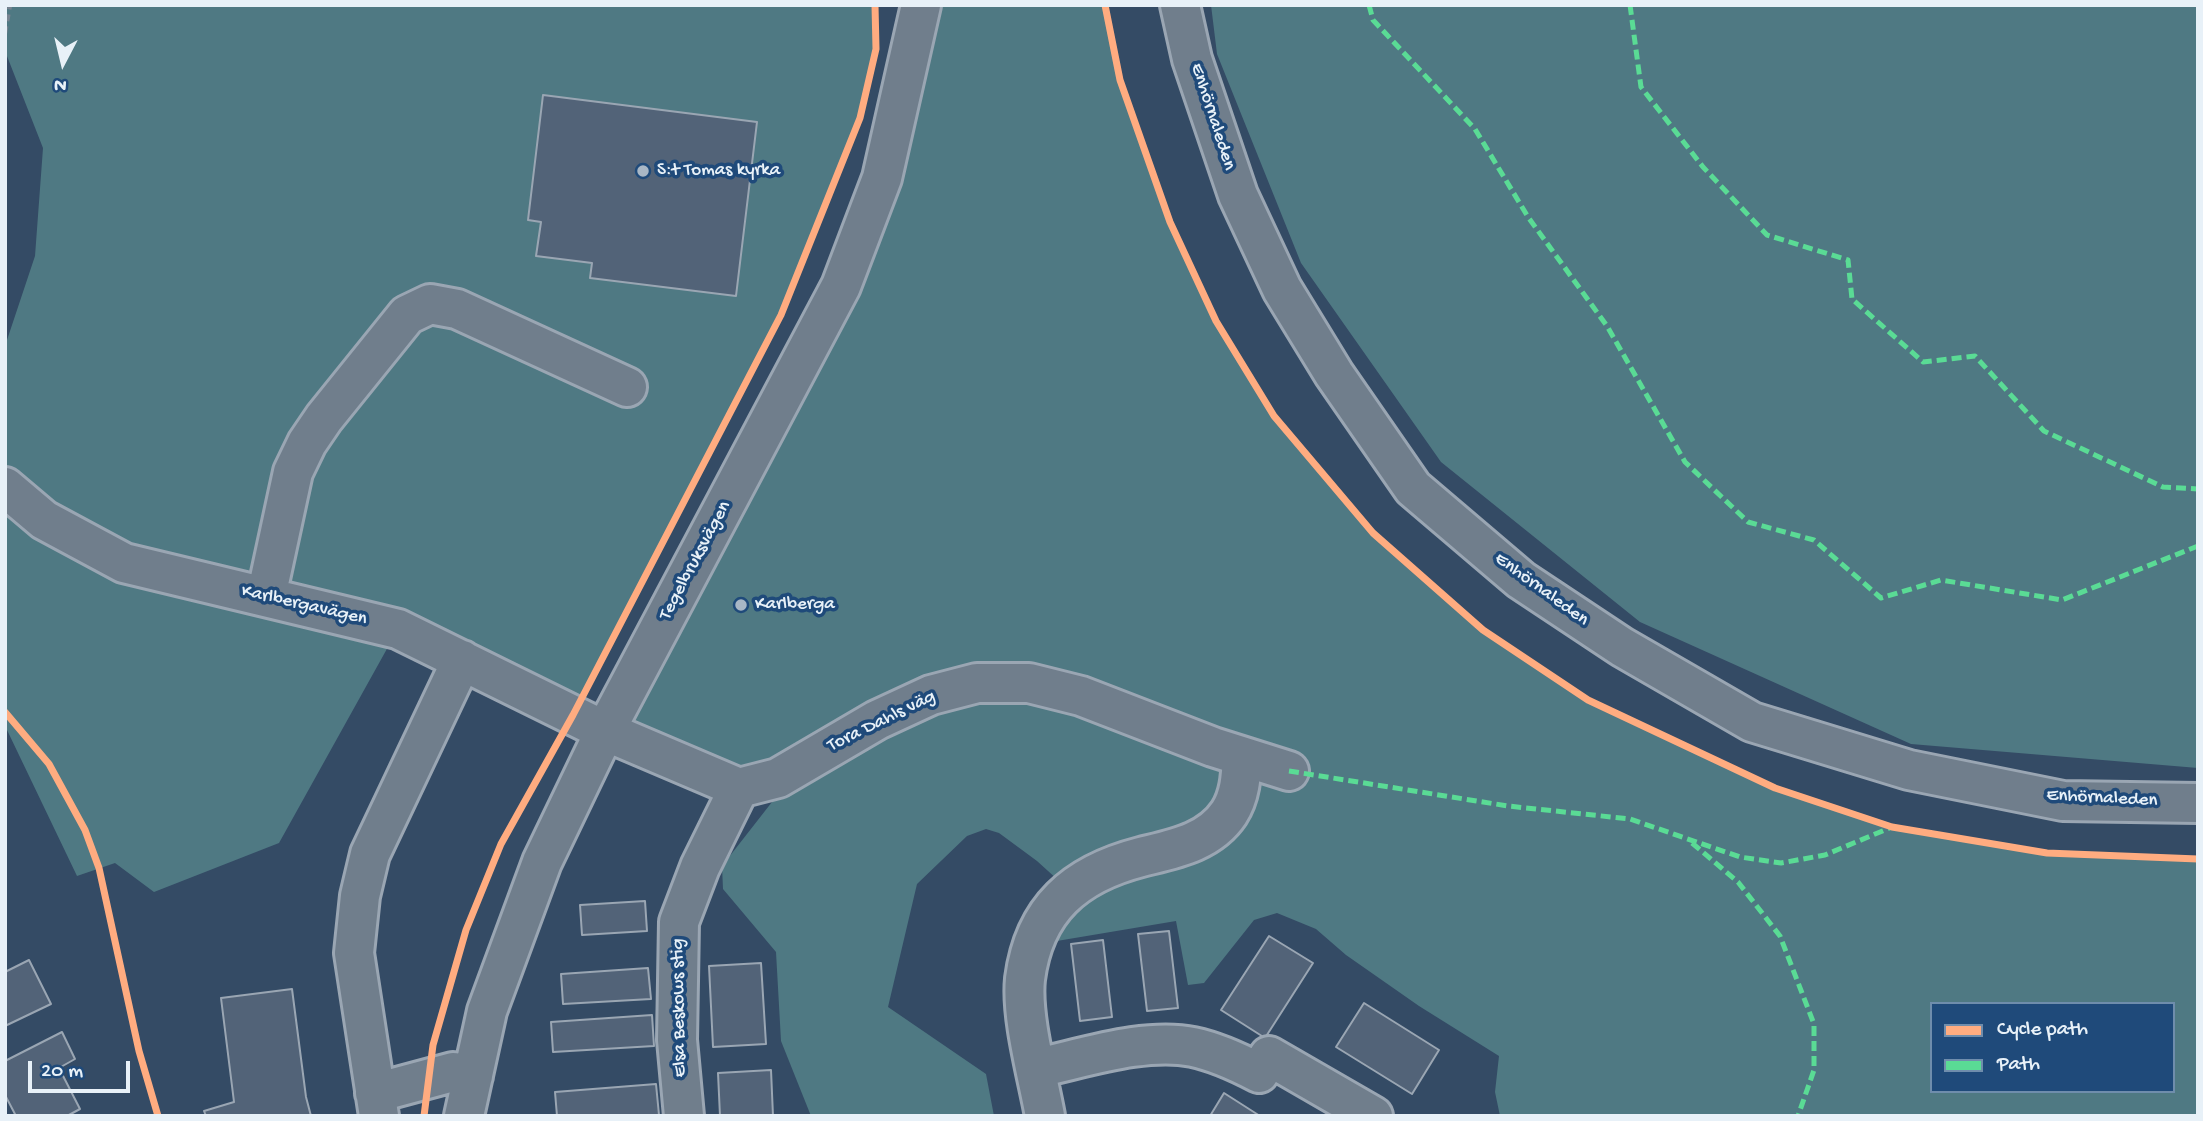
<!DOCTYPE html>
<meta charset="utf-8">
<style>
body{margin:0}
#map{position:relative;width:2203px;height:1121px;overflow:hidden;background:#344b65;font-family:"Gochi Hand",sans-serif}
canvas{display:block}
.frame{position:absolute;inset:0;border:7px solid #e8f1f8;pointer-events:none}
.legend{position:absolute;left:1930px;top:1002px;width:245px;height:91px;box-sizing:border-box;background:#1f4a7a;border:2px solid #6f8dac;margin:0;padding:9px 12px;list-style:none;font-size:21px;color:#e8f1f8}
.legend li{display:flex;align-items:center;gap:14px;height:35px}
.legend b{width:35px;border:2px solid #6f8dac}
.north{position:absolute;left:28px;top:28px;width:70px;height:70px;-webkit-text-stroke:5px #1f4a7a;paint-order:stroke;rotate:187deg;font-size:19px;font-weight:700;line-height:28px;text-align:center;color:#e8f1f8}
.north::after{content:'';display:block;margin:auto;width:24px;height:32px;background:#e8f1f8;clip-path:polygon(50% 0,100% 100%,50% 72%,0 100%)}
.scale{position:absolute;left:28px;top:1061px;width:102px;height:32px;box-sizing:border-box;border:4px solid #e8f1f8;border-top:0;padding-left:9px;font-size:21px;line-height:24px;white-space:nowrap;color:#e8f1f8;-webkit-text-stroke:5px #1f4a7a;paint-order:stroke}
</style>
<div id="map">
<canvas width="2203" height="1121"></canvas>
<div class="frame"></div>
<ul class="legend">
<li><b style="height:9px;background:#ffac80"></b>Cycle path</li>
<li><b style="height:9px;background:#5adb95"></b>Path</li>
</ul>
<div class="north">N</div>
<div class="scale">20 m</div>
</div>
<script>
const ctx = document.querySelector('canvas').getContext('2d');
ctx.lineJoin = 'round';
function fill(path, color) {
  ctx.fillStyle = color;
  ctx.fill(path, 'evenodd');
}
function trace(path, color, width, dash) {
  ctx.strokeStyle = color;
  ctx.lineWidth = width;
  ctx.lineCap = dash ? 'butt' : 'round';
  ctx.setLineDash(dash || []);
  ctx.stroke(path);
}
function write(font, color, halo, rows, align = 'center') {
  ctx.font = font + ' "Gochi Hand",sans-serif';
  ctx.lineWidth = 7;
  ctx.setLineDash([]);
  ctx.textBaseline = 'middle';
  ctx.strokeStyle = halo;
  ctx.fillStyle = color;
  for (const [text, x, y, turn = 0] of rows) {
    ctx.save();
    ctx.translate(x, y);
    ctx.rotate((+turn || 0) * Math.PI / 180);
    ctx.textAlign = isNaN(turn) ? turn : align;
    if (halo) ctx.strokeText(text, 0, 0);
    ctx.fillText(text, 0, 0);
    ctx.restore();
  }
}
fill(new Path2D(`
 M5 5H875L876 49 860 118 781 315 573 715 398 629 279 843 154 892 115 863 77 876 7 730H5V346L35 256 43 148 5 51Z
 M921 5H1105L1120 80 1170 222 1216 321 1274 416 1373 533 1483 630 1588 700 1775 788 1892 827 2047 853 2198 859V1116H1500L1495 1092 1499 1056 1419 1006 1346 955 1316 929 1277 913 1254 920 1204 983 1188 985 1176 921 1033 945 1069 890 1037 861 999 833 986 829 967 836 917 884 888 1007 986 1074 994 1116H811L781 1041 776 952 723 889 722 866 779 793 605 731 790 385ZM1932 1004H2173V1091H1932Z
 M1211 5H2198V768L1911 744 1640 622 1441 462 1301 263 1217 54Z`), '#4f7983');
const building = new Path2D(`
 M543 95 757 122 736 296 590 278 592 263 536 256 541 222 528 220Z
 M645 901 647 931 582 935 580 905Z
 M1169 931 1178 1008 1147 1011 1138 934Z
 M1269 936 1313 963 1265 1038 1221 1010Z
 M1103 940 1112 1017 1080 1021 1071 944Z
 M29 960 51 1004 5 1026V972Z
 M761 963 766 1044 713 1047 709 966Z
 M648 968 651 999 563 1004 561 974Z
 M292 989 306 1097 311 1116H206L204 1111 234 1102 221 998Z
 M1364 1003 1439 1050 1412 1094 1336 1047Z
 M652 1015 654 1046 553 1052 551 1022Z
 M62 1032 75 1059 59 1068 80 1109 67 1116H16L5 1095V1061Z
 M771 1070 773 1116H720L718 1073Z
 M656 1084 659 1115 557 1116 555 1092Z
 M1224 1093 1260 1116H1210Z`);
fill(building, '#526378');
trace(building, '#9aa6b3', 2);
const minor = new Path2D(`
 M1180 5 1192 59 1238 195 1282 289 1334 374 1413 488 1521 580 1622 647 1752 722 1909 770 2063 801 2198 803
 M5 487 44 520 124 563 398 629 605 731 739 788 778 778 877 720 931 695 977 683H1029L1081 696 1213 747 1289 771
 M266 597 293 472 307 443 324 418 407 315 430 304 457 309 627 387
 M1037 1068C1084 1058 1146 1037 1193 1047 1217 1052 1238 1062 1259 1073L1269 1056 1373 1116
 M375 1093 453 1072 473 1076
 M379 1116 354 953 360 896 370 854 462 660
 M464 1116 487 1011 542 862 605 731 841 286 882 178 921 5
 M684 1116 677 1040 679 922 700 867 739 788
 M1045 1116C1038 1077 1021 1017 1025 979 1034 909 1075 874 1141 857 1173 849 1209 843 1229 813 1240 796 1241 777 1242 757`);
trace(minor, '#9aa6b3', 44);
trace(new Path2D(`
 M5 33 10 5`), '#778390', 4.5, [7, 5]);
trace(minor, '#707e8c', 38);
trace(new Path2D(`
 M1369 5 1373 20 1475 129 1528 217 1607 326 1685 462 1748 522 1814 540 1881 598 1941 580 2062 600 2198 546
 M1630 5 1641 87 1703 167 1767 235 1848 260 1852 299 1923 362 1975 356 2044 431 2163 487 2198 489
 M1289 771 1508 806 1630 819 1740 857 1781 863 1825 855 1892 827
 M1692 843 1738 882 1780 936 1814 1024V1070L1798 1116`), '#5adb95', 5, [10, 5]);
trace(new Path2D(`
 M1105 5 1120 80 1170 222 1216 321 1274 416 1373 533 1483 630 1588 700 1775 788 1892 827 2047 853 2198 859
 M5 712 49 764 85 830 99 868 139 1051 158 1116
 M424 1116 433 1045 466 930 501 844 573 715 781 315 860 118 876 49 875 5`), '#ffac80', 7);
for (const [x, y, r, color] of [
 [643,171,7,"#a9b7c5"],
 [741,605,7,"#a9b7c5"]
]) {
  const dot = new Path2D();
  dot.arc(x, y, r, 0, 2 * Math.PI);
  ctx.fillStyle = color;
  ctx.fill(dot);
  trace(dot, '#1f4a7a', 2.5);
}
write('19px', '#e8f1f8', '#1f4a7a', [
 ["Enhörnaleden",1212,117,72],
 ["Tegelbruksvägen",696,561,-62],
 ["Enhörnaleden",1541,590,36],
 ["Karlbergavägen",304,606,13],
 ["Tora Dahls väg",882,722,-26],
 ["Enhörnaleden",2102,799,3],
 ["Elsa Beskows stig",680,1008,-91]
]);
write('19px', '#e8f1f8', '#1f4a7a', [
 ["S:t Tomas kyrka",657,171],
 ["Karlberga",755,605]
], 'left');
</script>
